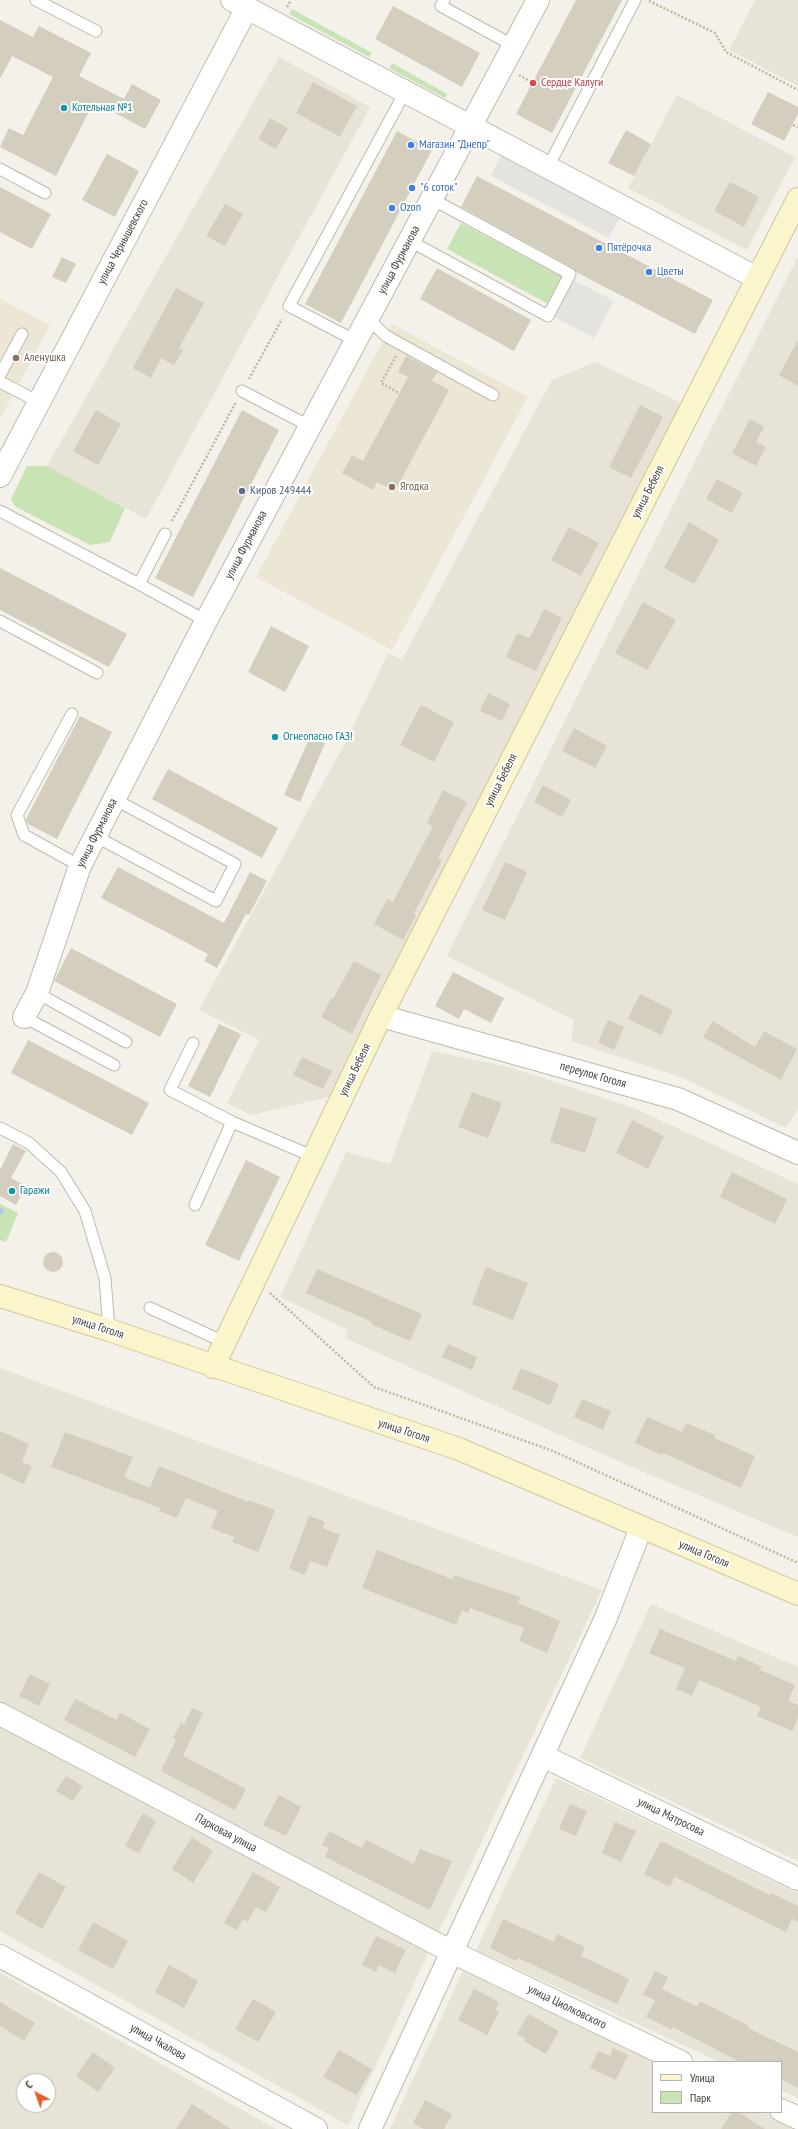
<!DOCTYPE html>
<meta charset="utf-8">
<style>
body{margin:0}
#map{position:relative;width:798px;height:2129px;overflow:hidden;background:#f3f1e9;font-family:"PT Sans Narrow",sans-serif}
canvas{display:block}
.legend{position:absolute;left:652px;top:2061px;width:130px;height:52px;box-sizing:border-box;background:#fff;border:1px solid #b5b3af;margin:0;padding:5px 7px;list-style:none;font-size:12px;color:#464238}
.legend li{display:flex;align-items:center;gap:8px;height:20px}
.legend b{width:20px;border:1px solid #b5b3af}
.north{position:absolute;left:16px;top:2073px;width:40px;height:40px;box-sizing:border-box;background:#fff;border:1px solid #b5b3af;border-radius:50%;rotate:319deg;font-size:11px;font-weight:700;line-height:16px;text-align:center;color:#464238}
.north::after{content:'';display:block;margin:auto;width:14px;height:18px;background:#ea5c28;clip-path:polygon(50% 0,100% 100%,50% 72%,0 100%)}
</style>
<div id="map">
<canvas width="798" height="2129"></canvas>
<ul class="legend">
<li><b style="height:5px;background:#fbf5cb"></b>Улица</li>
<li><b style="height:11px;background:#c9e4b4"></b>Парк</li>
</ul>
<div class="north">С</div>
</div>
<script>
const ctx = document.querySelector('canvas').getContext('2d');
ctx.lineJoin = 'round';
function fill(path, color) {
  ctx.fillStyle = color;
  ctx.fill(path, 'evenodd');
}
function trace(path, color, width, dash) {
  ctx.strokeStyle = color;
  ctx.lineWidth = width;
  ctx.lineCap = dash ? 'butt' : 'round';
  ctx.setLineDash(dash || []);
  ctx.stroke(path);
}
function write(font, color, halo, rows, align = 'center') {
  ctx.font = font + ' "PT Sans Narrow",sans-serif';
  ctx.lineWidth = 4;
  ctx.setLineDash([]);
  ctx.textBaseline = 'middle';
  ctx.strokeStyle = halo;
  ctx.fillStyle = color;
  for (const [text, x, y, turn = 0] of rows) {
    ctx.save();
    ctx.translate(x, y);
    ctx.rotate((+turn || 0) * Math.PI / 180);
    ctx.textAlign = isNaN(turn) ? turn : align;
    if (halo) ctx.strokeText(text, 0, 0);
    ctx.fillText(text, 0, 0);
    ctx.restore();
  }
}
fill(new Path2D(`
 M755 0H798V86L729 50Z
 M279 57 370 107 146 519 47 466Z
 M677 95 795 157 747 250 628 188Z
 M798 256V1109L786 1128 681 1077 571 1041 574 1020 447 956Z
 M595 362 682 403 329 1097 251 1115 227 1103 259 1040 199 1010 347 739 388 653 402 660 552 380Z
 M432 1051 512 1068 634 1108 798 1184V1537L620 1462 345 1338 348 1330 280 1297 346 1152 390 1164Z
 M0 1368 602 1590 438 1933 0 1703Z
 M651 1604 798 1667V1861L580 1758Z
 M0 1726 429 1951 348 2125 0 1931Z
 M556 1778 798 1893V2098L781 2090V2062H720L476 1950Z
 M463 1971 656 2062H653V2112H762L798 2129H390Z
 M0 1973 276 2129H0ZM24 2081H48V2105H24Z`), '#e7e3d7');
fill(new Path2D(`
 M0 299 50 325 0 419Z
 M392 324 528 397 392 650 256 577Z`), '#ebe7d4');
fill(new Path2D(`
 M292 9 372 53 369 57 289 14Z
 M392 63 447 94 445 98 389 68Z
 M461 223 562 277 548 304 447 249Z
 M27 466H47L125 508 110 542 90 545 16 507 11 499Z
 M0 1204 18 1213 6 1242 0 1240Z`), '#c9e4b4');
fill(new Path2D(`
 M501 155 620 217 609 238 491 176Z
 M574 280 614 301 594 338 554 317Z`), '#e5e3e0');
trace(new Path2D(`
 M0 1212 1 1211`), '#a9c9eb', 5.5);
fill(new Path2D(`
 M576 0H622L552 133 516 114Z
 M393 6 480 53 462 87 375 39Z
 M0 20 33 37 39 26 91 53 79 76 124 99 132 84 161 100 145 129 94 102 56 176 0 147 9 128 23 135 53 77 12 56 0 79Z
 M313 82 357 106 340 137 296 113Z
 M768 92 798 107V114L784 141 751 124Z
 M270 118 288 128 276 149 258 139Z
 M626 130 651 144 634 176 608 163Z
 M397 131 432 150 341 323 305 304Z
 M107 154 139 171 115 217 82 200Z
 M477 176 713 300 695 334 576 272 573 268 461 207Z
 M730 182 759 197 744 227 714 211Z
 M0 187 51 214 32 249 0 232Z
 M225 204 243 214 225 246 206 236Z
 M62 257 76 264 66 283 52 277Z
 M437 268 531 320 514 351 420 299Z
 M176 288 204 303 179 348 183 350 174 365 161 358 151 378 133 368Z
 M798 340V386L779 375Z
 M406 356 437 372 432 381 449 390 395 491 377 482 373 490 342 473 352 455 363 461 408 377 398 372Z
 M640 405 663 417 631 478 609 467Z
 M96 410 121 424 98 465 73 451Z
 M242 410 279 430 193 597 155 578Z
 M750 419 764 427 756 442 766 447 756 466 732 453Z
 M717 479 743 493 732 513 706 499Z
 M689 522 719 540 694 584 664 568Z
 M569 527 599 543 581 576 551 560Z
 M0 568 127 634 109 667 0 610Z
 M643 602 676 620 647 670 615 653Z
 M544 609 562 618 536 671 506 657 517 633 530 638Z
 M271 626 309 646 285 692 248 672Z
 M488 693 510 704 502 721 480 711Z
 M421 705 454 722 434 762 400 745Z
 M80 716 112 732 57 839 28 824 26 819Z
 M574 728 607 746 595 768 562 751Z
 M310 737 325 743 300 802 284 795Z
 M168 769 278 828 262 858 152 799Z
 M543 785 571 800 562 817 534 802Z
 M443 790 467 802 438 858 442 860 414 913 416 915 403 940 374 924 387 899 393 902 433 826 427 823Z
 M505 862 527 872 505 920 482 910Z
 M118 867 224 923 250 872 267 881 249 915 246 914 217 968 204 961 208 954 101 898Z
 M71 948 177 1004 160 1037 54 981Z
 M354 961 381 975 352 1034 321 1017 331 998 333 999Z
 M453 972 504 998 491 1023 464 1009 459 1019 435 1006Z
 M640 994 673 1010 661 1035 628 1019Z
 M608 1020 624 1027 614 1050 598 1042Z
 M713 1021 755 1047 764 1031 797 1049 781 1080 703 1037Z
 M219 1024 241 1034 210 1097 188 1086Z
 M28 1040 149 1103 132 1135 11 1073Z
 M302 1057 332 1071 323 1089 293 1075Z
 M472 1092 502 1103 488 1138 458 1127Z
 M561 1107 597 1118 585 1153 550 1142Z
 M632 1120 664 1136 648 1169 616 1153Z
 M13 1144 26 1151 11 1178 26 1186 16 1205 0 1196V1170Z
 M246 1160 280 1177 239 1261 205 1245Z
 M732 1172 787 1199 775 1224 720 1197Z
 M43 1262a10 10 0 1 1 20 0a10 10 0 1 1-20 0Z
 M486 1267 528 1283 513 1320 472 1304Z
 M317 1269 422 1314 410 1341 371 1324 372 1322 306 1293Z
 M448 1344 477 1357 472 1370 442 1357Z
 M521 1368 559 1384 550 1405 512 1389Z
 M582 1399 611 1411 603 1430 574 1417Z
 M647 1417 682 1432 686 1423 715 1435 714 1438 755 1456 741 1488 663 1453 662 1455 635 1443Z
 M0 1431 29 1444 22 1462 32 1466 24 1484 0 1473Z
 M65 1432 133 1457 124 1477 150 1488 159 1466 248 1502 249 1500 275 1510 258 1552 232 1542 234 1537 211 1528 218 1511 186 1498 177 1518 159 1511 160 1508 51 1467Z
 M309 1516 325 1522 323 1528 340 1535 327 1567 310 1561 305 1575 289 1569Z
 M377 1550 452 1579 454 1575 520 1597 518 1603 560 1621 547 1653 519 1641 524 1628 470 1608 468 1613 462 1610 456 1625 362 1588Z
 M660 1629 736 1661 738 1656 762 1667 760 1670 795 1685 788 1701 798 1705V1718L792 1731 757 1716 761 1707 699 1680 692 1696 676 1689 685 1668 649 1653Z
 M30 1674 50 1684 39 1706 19 1696Z
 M75 1699 117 1720 120 1713 150 1729 135 1757 64 1720Z
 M192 1708 203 1713 183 1756 246 1789 235 1810 161 1771 176 1740 173 1738 181 1723 184 1725Z
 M66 1776 83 1786 73 1801 56 1791Z
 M279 1795 301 1807 286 1836 263 1825Z
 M570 1804 587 1811 576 1836 559 1829Z
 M143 1813 156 1821 139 1853 125 1846Z
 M615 1822 636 1831 621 1862 602 1853Z
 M329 1831 362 1848 366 1840 414 1864 420 1849 452 1861 430 1910 325 1857 329 1848 322 1845Z
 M192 1837 213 1851 193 1883 172 1869Z
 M661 1841 769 1895 771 1893 798 1906V1922L792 1919 786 1932 675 1877 670 1887 644 1874Z
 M39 1872 66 1887 42 1929 15 1913Z
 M253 1872 280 1887 266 1912 256 1907 248 1922 243 1919 237 1930 224 1923Z
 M503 1919 554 1942 557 1934 585 1947 581 1956 629 1979 617 2004 518 1958 516 1961 490 1948Z
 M93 1922 128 1941 113 1969 78 1950Z
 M376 1936 406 1950 395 1973 379 1965 376 1972 362 1965Z
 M169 1965 198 1981 184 2008 155 1992Z
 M655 1971 668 1977 662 1989 697 2007 700 2001 749 2026 748 2028 798 2052V2088L781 2079V2062H740L673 2027 671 2029 646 2017 655 2000 643 1995Z
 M474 1989 499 2002 495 2010 499 2012 487 2035 458 2020Z
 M253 1999 276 2012 258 2042 235 2029Z
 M0 2002 35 2023 24 2041 0 2026Z
 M528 2014 559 2031 546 2054 524 2041 525 2039 517 2034Z
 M613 2048 628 2055 616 2080 590 2068 598 2051 610 2056Z
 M339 2050 372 2069 357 2095 323 2077Z
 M93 2052 115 2068 98 2092 76 2076Z
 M425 2100 452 2114 444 2129H424L413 2123Z
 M192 2104 231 2129H176Z
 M732 2112H738L765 2129H721Z`), '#d4cebf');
const lane = new Path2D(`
 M36 0 96 31
 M444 0 441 6 514 46
 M548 167 635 0
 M0 169 45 193
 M410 241 548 316 570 274 432 199
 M368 319 386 336 493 395
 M356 341 289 306 405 92
 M0 375 22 334
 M0 382 39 402
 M242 391 309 426
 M0 511 139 584 206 621
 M139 584 165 534
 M0 621 97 673
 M72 714 17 815 24 835 80 866
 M95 836 216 901 235 864 114 799
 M37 993 126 1042
 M24 1017 114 1065
 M193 1043 170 1090 232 1122 312 1156
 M0 1128 29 1143 61 1172 85 1211 105 1278 109 1330
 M195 1205 232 1122
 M150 1308 224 1342`);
const street = new Path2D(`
 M232 0 757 278
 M0 476 247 8
 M381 1016 678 1099 798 1153
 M24 1017 37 993 80 866 206 621 538 0
 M0 1714 452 1952 681 2062
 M543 1756 798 1879
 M0 1956 316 2129
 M781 2110 798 2118
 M370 2129 605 1620 641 1528`);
const secondary = new Path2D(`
 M0 1296 109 1330 459 1449 798 1594
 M213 1367 381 1016 798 199`);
trace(lane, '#bebaac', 13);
trace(street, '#bebaac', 24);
trace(secondary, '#cfc79b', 24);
trace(new Path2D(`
 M649 1 715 33 726 52 798 90
 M287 7 291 0
 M519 75 533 83
 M793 125 798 127
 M396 356 381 383 399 393
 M249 379 282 319
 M172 521 236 402
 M270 1293 374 1387 553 1451 798 1563`), '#bfb79e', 2.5, [2, 2]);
trace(lane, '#fff', 11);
trace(street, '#fff', 22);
trace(secondary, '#fbf5cb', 22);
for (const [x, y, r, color] of [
 [533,83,4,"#e0444e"],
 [64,108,4,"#0f9aa8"],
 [411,145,4,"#3f7fe0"],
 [412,188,4,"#3f7fe0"],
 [392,208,4,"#3f7fe0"],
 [599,248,4,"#3f7fe0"],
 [649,272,4,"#3f7fe0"],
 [16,358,4,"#8d6e63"],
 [392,487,4,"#8d6e63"],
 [242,491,4,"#5c6f8a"],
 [275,737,4,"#0f9aa8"],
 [12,1191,4,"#0f9aa8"]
]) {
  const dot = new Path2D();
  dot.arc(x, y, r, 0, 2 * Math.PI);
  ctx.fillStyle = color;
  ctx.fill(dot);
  trace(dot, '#fff', 1.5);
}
write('12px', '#be3a42', '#fff', [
 ["Сердце Калуги",541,83]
], 'left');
write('12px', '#0d838f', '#fff', [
 ["Котельная №1",72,108],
 ["Огнеопасно ГАЗ!",283,737],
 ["Гаражи",20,1191]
], 'left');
write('12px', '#366cbe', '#fff', [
 ["Магазин \"Днепр\"",419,145],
 ["\"6 соток\"",420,188],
 ["Ozon",400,208],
 ["Пятёрочка",607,248],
 ["Цветы",657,272]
], 'left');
write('12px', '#464238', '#fff', [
 ["улица Чернышевского",123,242,-62],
 ["улица Фурманова",399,260,-62],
 ["улица Бебеля",648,492,-63],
 ["улица Фурманова",246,545,-62],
 ["улица Бебеля",501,780,-63],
 ["улица Фурманова",97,833,-63],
 ["улица Бебеля",355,1070,-64],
 ["переулок Гоголя",593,1075,16],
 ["улица Гоголя",98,1327,18],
 ["улица Гоголя",404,1431,18],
 ["улица Гоголя",704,1554,23],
 ["улица Матросова",671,1817,26],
 ["Парковая улица",226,1833,28],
 ["улица Циолковского",567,2007,26],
 ["улица Чкалова",158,2042,29]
]);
write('12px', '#785e54', '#fff', [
 ["Аленушка",24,358],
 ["Ягодка",400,487]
], 'left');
write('12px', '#4e5e75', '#fff', [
 ["Киров 249444",250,491]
], 'left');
</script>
